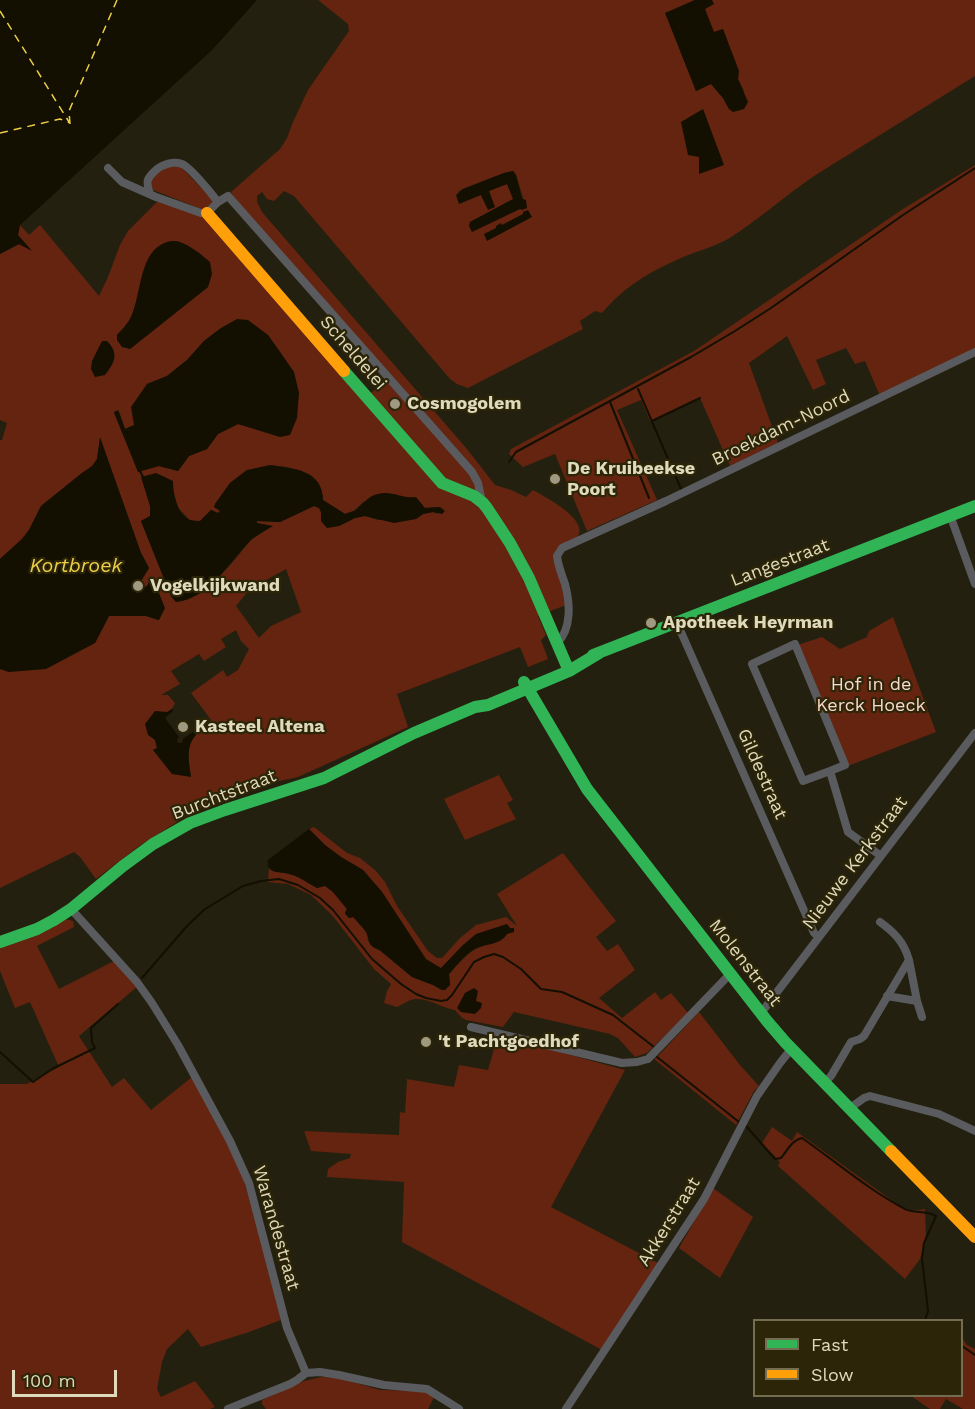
<!DOCTYPE html>
<style>
body{margin:0}
#map{position:relative;width:975px;height:1409px;overflow:hidden;background:#24200f;font-family:"Work Sans",sans-serif}
canvas{display:block}
.legend{position:absolute;left:753px;top:1319px;width:210px;height:78px;box-sizing:border-box;background:#2c2507;border:2px solid #746d50;margin:0;padding:8px 10px;list-style:none;font-size:18px;color:#e0dabd}
.legend li{display:flex;align-items:center;gap:12px;height:30px}
.legend b{width:30px;border:2px solid #746d50}
.scale{position:absolute;left:12px;top:1370px;width:105px;height:27px;box-sizing:border-box;border:3px solid #e0dabd;border-top:0;padding-left:8px;font-size:18px;line-height:21px;white-space:nowrap;color:#e0dabd;-webkit-text-stroke:4px #2c2507;paint-order:stroke}
</style>
<div id="map">
<canvas width="975" height="1409"></canvas>
<ul class="legend">
<li><b style="height:8px;background:#30b455"></b>Fast</li>
<li><b style="height:8px;background:#ff9f0a"></b>Slow</li>
</ul>
<div class="scale">100 m</div>
</div>
<script>
const ctx = document.querySelector('canvas').getContext('2d');
ctx.lineJoin = 'round';
function fill(path, color) {
  ctx.fillStyle = color;
  ctx.fill(path, 'evenodd');
}
function trace(path, color, width, dash) {
  ctx.strokeStyle = color;
  ctx.lineWidth = width;
  ctx.lineCap = dash ? 'butt' : 'round';
  ctx.setLineDash(dash || []);
  ctx.stroke(path);
}
function write(font, color, halo, rows, align = 'center') {
  ctx.font = font + ' "Work Sans",sans-serif';
  ctx.lineWidth = 4.5;
  ctx.setLineDash([]);
  ctx.textBaseline = 'middle';
  ctx.strokeStyle = halo;
  ctx.fillStyle = color;
  for (const [text, x, y, turn = 0] of rows) {
    ctx.save();
    ctx.translate(x, y);
    ctx.rotate((+turn || 0) * Math.PI / 180);
    ctx.textAlign = isNaN(turn) ? turn : align;
    if (halo) ctx.strokeText(text, 0, 0);
    ctx.fillText(text, 0, 0);
    ctx.restore();
  }
}
fill(new Path2D(`
 M318 0H695L666 13 696 91 711 84 723 98 729 109 744 91 738 79 723 29 714 33 704 9 713 4 712 0H975V76L814 176C785 196 758 220 728 239 712 248 697 251 681 258 649 272 625 286 602 313L595 311 580 321 583 329 468 388 457 384 450 379 294 196 284 191 274 201 267 199 262 192 257 196V202L262 212 467 449 495 485 511 490 526 497 533 490C545 497 591 520 577 538 574 542 566 544 561 547L562 586 566 605 538 616 546 635 541 640 548 659 528 667 520 647 397 694 408 727 298 777 271 783 196 810 139 846 96 879 80 857 74 852 0 888V669L9 672 95 643 109 616H146L158 620 153 577 147 586 137 590 134 583 141 581 149 568 141 553 100 439 97 459 92 467 82 473 41 506 29 530 22 539 0 559V440H2L7 423 0 420V254L19 244 31 250 18 235 20 225 29 235 40 225 99 296 108 277 120 245 128 231 158 201 208 218 365 398 391 376 235 199 231 192 280 149 287 138 293 122 308 90 349 31 348 24ZM513 171 516 175 526 207 470 222 514 199 507 184 488 191V209L481 195 458 192 463 189 504 173ZM172 241H178L201 254 208 287 130 349 117 335C124 328 130 321 133 312 143 288 140 246 172 241ZM221 328 268 335 294 372 257 429 238 424 218 434 207 449 189 456 178 471 159 466 138 471 114 413 119 411 125 429 135 425 147 384 167 376 187 360 204 341ZM247 470 323 495V500L345 514 354 511 363 502 402 496 425 508 440 507 437 514 433 512 423 514 416 519 378 520 365 516 355 518 339 526 321 521V512L319 508 314 506 280 522 257 521V523L272 526 251 540 232 563 215 581 176 602 171 596 141 521 150 516V506L173 490 178 508 190 520 200 521 211 510 218 513 220 511 215 504 230 483ZM286 569 301 612 271 626 259 638 236 606 250 589ZM236 630 241 641 249 649 238 670 227 677 223 670 191 693 211 720C206 726 198 731 193 738 186 749 189 764 191 776L153 750 157 748C155 738 160 724 166 715 169 710 173 709 175 703L168 695H161L180 684 171 671 199 654 204 661 226 647 221 639Z
 M975 165V349L880 396 865 361 855 364 846 348 816 360 826 384 813 390 787 336 749 363 778 443 730 466 700 398 650 421 641 400 617 410 657 500 587 531 555 454 523 467 509 454 511 449 694 351 903 209Z
 M165 167H181L214 201 204 210 153 190 150 178Z
 M893 617 936 732 848 766 798 645 822 637 840 649 867 637 869 631Z
 M499 775 513 800 507 803 516 819 465 840 444 799Z
 M314 827 347 853 360 858 375 870 385 882 397 906 428 951 437 958H442L460 938 476 925 506 917 517 926 497 894 563 853 616 921 596 937 607 951 618 944 635 970 599 998 622 1018 655 992 661 1000 671 993 688 1013 647 1053 635 1057 618 1038 610 1034 514 1012 503 1027 466 1020 461 1017 455 1010C442 1008 429 998 416 999 409 999 404 1004 397 1007L384 1003 387 991 391 984 374 969 332 915 311 895 288 884 268 882 269 868C275 873 281 872 289 874 299 876 308 882 317 888L325 885 333 892 347 909 345 914 349 918 353 917 367 933 368 941 412 977 433 985 442 990 450 985 449 974C459 964 468 951 482 946 492 942 501 944 507 934L463 945 441 969 426 960 382 892 363 870 341 857 325 845 309 829Z
 M65 919 73 921 74 927 37 946 59 989 114 961 138 986 79 1036 112 1087 124 1078 151 1110 192 1077 227 1141 242 1174 259 1232 281 1320 249 1332 201 1347 188 1329 167 1349 162 1362 157 1389 161 1397 195 1381 215 1407 210 1409H0V1084H27L59 1067 30 1002 15 1008 0 971V947Z
 M699 1012 740 1065 759 1086 754 1091 736 1125 654 1059 659 1055Z
 M498 1035 625 1070 551 1207 658 1263 602 1350 402 1242 404 1182 327 1177 328 1169 338 1162 350 1158 351 1154 311 1151 304 1131 399 1135 400 1112 405 1113 407 1079 454 1087 459 1065 488 1070Z
 M772 1127 792 1141 797 1132 901 1207 913 1211 925 1209 926 1239 920 1259 905 1279 778 1166 780 1162 762 1143Z
 M713 1188 753 1217 720 1278 679 1248Z
 M962 1338 967 1345 975 1349V1409H963L946 1399 940 1409H930L911 1396H962Z
 M322 1377 339 1378 380 1390 423 1391 434 1397 428 1409H266L262 1404V1400L304 1381Z`), '#64240f');
fill(new Path2D(`
 M0 0H257L212 50 20 225 18 235 32 251 19 244 0 254Z
 M695 0H712L714 4 705 9 714 32 723 29 739 71 738 79 748 102 744 109 733 112 729 109 723 98 711 84 696 91 665 13Z
 M703 109 724 165 699 174V157L688 155 681 122Z
 M513 171 516 175 522 199 526 200 527 208 522 210 520 209 472 232 469 226 470 222 513 199 507 184 489 191 495 207 488 210 481 195 459 204 456 195 463 189 504 173Z
 M528 210 532 217 487 241 484 234 496 228V226L501 223 502 225 523 214V212Z
 M172 241C186 241 199 253 210 262L212 274 208 287 130 349 122 347 117 340V335C124 328 130 321 133 312 142 288 140 246 172 241Z
 M237 319 248 320 268 335 294 372 299 393 297 418 290 435 280 437 238 424 218 434 207 449 189 456 178 471 159 466 138 472 114 412 118 410 125 429 134 425 131 407 147 384 167 376 187 360 204 341 221 328Z
 M102 341H107C120 354 114 363 105 375L95 377 91 369 92 361Z
 M100 437 141 553 149 568 141 581 134 583 137 590 147 586 152 576 165 608 159 620 146 616H109L95 643 46 669 9 672 0 669V559L22 539 29 530 41 506 82 473 92 466 97 459Z
 M270 465C293 468 323 470 323 500L345 514C345 514 353 511 354 511 362 506 367 496 378 494 391 490 403 499 416 497L425 508 440 507 445 511 442 514 433 512 423 514 416 519 394 523 365 516 355 518 339 526 327 528 321 521V512L319 508 314 506 280 522 257 521V523L273 526C265 531 256 535 250 541 228 563 210 598 176 602L171 596 141 521 150 516V506L141 477 156 473 173 481C173 494 177 514 190 520 193 521 197 521 200 521L211 510 218 513 220 511 214 507 215 504 230 483 247 470Z
 M172 709 173 711 165 718 179 737 177 740 178 743H182L183 739 193 732 196 735C185 747 189 762 191 777L172 774 153 750 157 748 155 740 148 735 145 724 155 711 167 712Z
 M309 829 325 845 341 857 363 870 382 892 426 959 441 968 463 945 476 934 507 924 510 928H514V932L507 934C499 946 485 943 473 950 464 955 456 966 449 974L450 985 445 990H442L433 985 412 977 380 950C366 946 371 941 366 932 363 927 357 921 353 917L349 918 345 913 347 909 333 892 325 886 317 888C306 882 297 875 285 873 280 872 274 873 270 869 267 866 268 864 268 860Z
 M474 988 478 991 476 1001 482 1003 481 1008 475 1014 461 1012 457 1008 465 993Z`), '#130f01');
trace(new Path2D(`
 M638 389 681 489
 M610 402 649 498
 M652 421 700 398
 M509 462 516 452 691 357 735 331 771 308 903 215 975 168
 M140 471 143 477
 M142 978 187 926 205 909 243 886 261 881 279 879 298 885 320 898 333 910 372 959 401 984 416 994 426 998 441 1001 447 1000 452 995 474 962 484 957 494 954 503 957 521 969 541 989 562 992 613 1015 654 1047V1048
 M0 1052 33 1082 52 1069 95 1048 92 1042 91 1028 118 1004
 M657 1057 739 1122
 M746 1126 775 1159 781 1158C787 1151 792 1140 802 1138 835 1161 870 1191 905 1209 914 1214 926 1210 936 1216L924 1243 922 1258 928 1311 925 1320
 M962 1346 975 1355`), '#130f01', 2);
trace(new Path2D(`
 M0 11 69 122
 M70 124 69 111 117 0
 M0 133 60 119 70 123`), '#eccf47', 1.5, [8, 6]);
trace(new Path2D(`
 M108 168 122 182 156 197 201 213H207L218 202 228 196 472 472 478 483 482 502
 M150 194C146 181 146 179 156 170 163 164 173 161 182 164 190 167 212 194 218 202
 M950 515 975 584
 M677 623 814 933 819 937
 M557 643C572 629 570 603 565 584 562 575 558 566 557 556L562 548 666 501 975 352
 M830 771 845 765 843 760 795 644 752 664 803 781 830 771 848 832 881 856
 M71 909 137 982 152 1003 178 1045 230 1141 249 1183 287 1328 306 1373
 M909 960 917 1001 922 1017
 M887 996 917 1001
 M761 1013 975 733
 M471 1027 622 1063 637 1062 648 1059 730 974
 M825 1082 831 1076 851 1042 860 1039 864 1036 909 960C904 942 894 932 880 922
 M850 1108 864 1098 870 1096 939 1114 975 1131
 M306 1373 320 1372 339 1375 384 1385 427 1389 459 1409
 M228 1409 290 1384 297 1380 306 1373
 M566 1409 704 1199 757 1096 780 1063 792 1048`), '#5a5b5f', 8);
trace(new Path2D(`
 M344 371 442 483 474 496 483 503 487 508 510 543 529 578 569 671
 M593 655 975 506
 M524 682 587 789 767 1021 785 1042 891 1151
 M0 942 37 929 54 920 71 909 123 866 153 844 190 823 225 810 324 778 414 733 475 707 488 705 569 671 599 653`), '#30b455', 12);
trace(new Path2D(`
 M207 213 344 371
 M891 1151 975 1237`), '#ff9f0a', 12);
for (const [x, y, r, color] of [
 [395,404,6,"#9e9980"],
 [555,479,6,"#9e9980"],
 [138,586,6,"#9e9980"],
 [651,623,6,"#9e9980"],
 [183,727,6,"#9e9980"],
 [426,1042,6,"#9e9980"]
]) {
  const dot = new Path2D();
  dot.arc(x, y, r, 0, 2 * Math.PI);
  ctx.fillStyle = color;
  ctx.fill(dot);
  trace(dot, '#2c2507', 2);
}
write('18px', '#e0dabd', '#2c2507', [
 ["Scheldelei",353,353,49],
 ["Broekdam-Noord",781,428,-26],
 ["Langestraat",780,563,-21],
 ["Gildestraat",762,774,66],
 ["Burchtstraat",224,795,-21],
 ["Nieuwe Kerkstraat",855,863,-53],
 ["Molenstraat",745,963,52],
 ["Akkerstraat",669,1222,-58],
 ["Warandestraat",276,1228,74]
]);
write('bold 18px', '#e0dabd', '#2c2507', [
 ["Cosmogolem",407,404],
 ["De Kruibeekse",567,469],
 ["Poort",567,490],
 ["Vogelkijkwand",150,586],
 ["Apotheek Heyrman",663,623],
 ["Kasteel Altena",195,727],
 ["'t Pachtgoedhof",438,1042]
], 'left');
write('18px', '#f8d8cf', '#2c2507', [
 ["Hof in de",871,685],
 ["Kerck Hoeck",871,706]
]);
write('italic 20px', '#eccf47', '#2c2507', [
 ["Kortbroek",76,566]
]);
</script>
